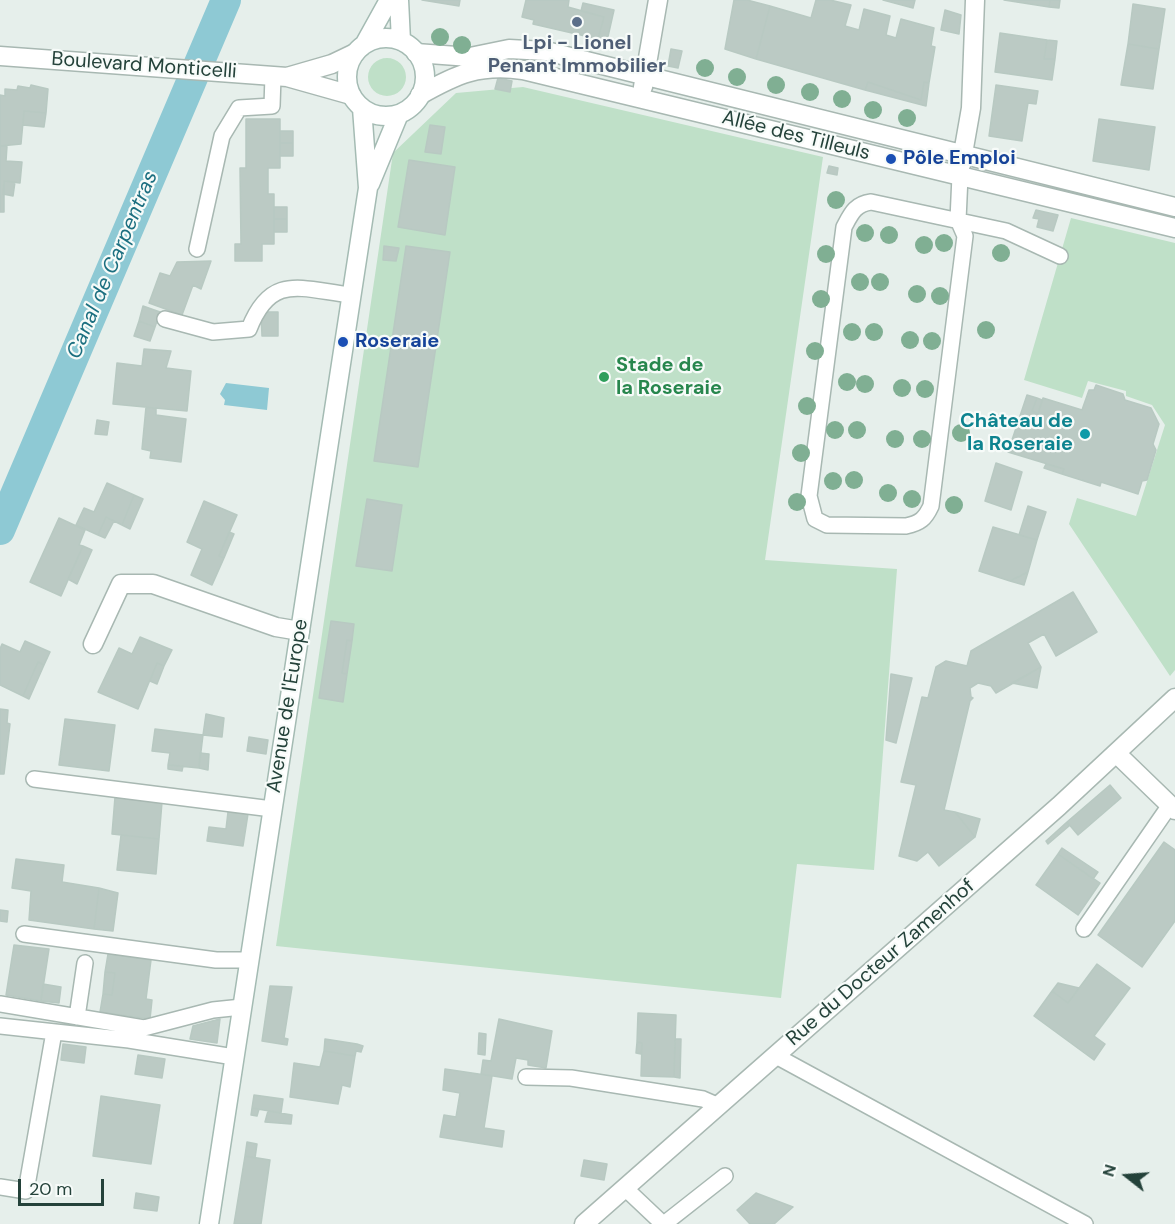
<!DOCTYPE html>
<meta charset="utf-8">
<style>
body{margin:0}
#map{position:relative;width:1175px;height:1224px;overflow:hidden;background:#e6efeb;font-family:"DM Sans",sans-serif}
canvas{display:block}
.north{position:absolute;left:1097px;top:1146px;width:60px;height:60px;-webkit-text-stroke:4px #f7fbf9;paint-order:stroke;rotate:287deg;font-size:16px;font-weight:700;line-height:24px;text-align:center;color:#24423a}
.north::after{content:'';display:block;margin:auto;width:21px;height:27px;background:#24423a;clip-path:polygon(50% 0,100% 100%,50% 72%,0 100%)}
.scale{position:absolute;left:18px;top:1179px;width:86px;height:27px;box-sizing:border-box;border:3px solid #24423a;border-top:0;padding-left:8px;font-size:18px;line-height:21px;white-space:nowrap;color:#24423a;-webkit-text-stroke:4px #f7fbf9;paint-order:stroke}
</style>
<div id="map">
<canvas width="1175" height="1224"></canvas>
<div class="north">N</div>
<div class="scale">20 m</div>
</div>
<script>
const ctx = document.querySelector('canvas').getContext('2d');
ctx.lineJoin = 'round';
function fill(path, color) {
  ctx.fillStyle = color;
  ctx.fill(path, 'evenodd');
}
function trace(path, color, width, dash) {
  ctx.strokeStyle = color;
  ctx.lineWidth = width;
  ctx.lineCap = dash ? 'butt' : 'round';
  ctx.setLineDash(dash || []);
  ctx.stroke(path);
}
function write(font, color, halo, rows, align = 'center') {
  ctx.font = font + ' "DM Sans",sans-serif';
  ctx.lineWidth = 4.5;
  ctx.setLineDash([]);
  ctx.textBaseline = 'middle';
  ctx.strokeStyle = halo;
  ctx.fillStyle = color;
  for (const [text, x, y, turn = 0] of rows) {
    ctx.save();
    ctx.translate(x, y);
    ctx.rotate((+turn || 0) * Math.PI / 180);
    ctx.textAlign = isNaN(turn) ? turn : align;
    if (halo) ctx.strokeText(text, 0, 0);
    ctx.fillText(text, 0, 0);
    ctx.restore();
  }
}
fill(new Path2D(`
 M368 77a19 19 0 1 1 38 0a19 19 0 1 1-38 0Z
 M523 87 823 157 765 560 897 569 874 870 797 864 781 998 276 946 393 153 456 93Z
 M1071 218 1175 243V670L1170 676 1069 524 1077 498 1136 516 1165 425 1152 405 1126 396V391L1088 381 1082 398 1024 380Z`), '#bfe0c8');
fill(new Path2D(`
 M226 383 269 388 267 410 224 405 225 400 220 394Z`), '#8ec9d4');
trace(new Path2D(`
 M0 530 226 0`), '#8ec9d4', 30);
const building = new Path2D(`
 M422 0H460L459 6Z
 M526 0H569L568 7 604 17 598 39 533 24 534 20 522 17Z
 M734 0H747L770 6 756 59 725 49Z
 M816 0H830L851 5 845 26 859 30 864 9 890 16 886 35 896 38 901 19 934 28 931 46 935 47 929 83 924 82 921 100 868 82 865 90 756 59 770 6 811 18Z
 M883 0H915L913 8Z
 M1004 0H1050L1049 7Z
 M1050 0H1060L1059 8 1049 7Z
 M583 3 614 10 607 41 598 39 604 17 581 11Z
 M1133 4 1165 9 1159 49 1128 44Z
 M945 10 961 15 959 34 941 30Z
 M1000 33 1047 40 1044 59H1055L1052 80 995 72Z
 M1047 40 1057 41 1055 59H1044Z
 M1128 44 1159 49 1153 89 1121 85Z
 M671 49 682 51 678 68 668 66Z
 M498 78 512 81 510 92 495 89Z
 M868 82 921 100 924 82 929 83 926 106 865 90Z
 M31 85 48 89 46 113 24 111 21 144 0 146V95L5 96V89L17 90 18 86 30 88Z
 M996 85 1038 91 1036 104 1028 103 1022 141 989 136Z
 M24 111 46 113 44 127 23 125Z
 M246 119H280V168H268V194H274V244H262V261H235V244H241L240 168H246Z
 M1099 119 1155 127 1149 170 1093 161Z
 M430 125 445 127 441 154 425 152Z
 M280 131H293V143H280Z
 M280 143H293V156H280Z
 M0 146H7L6 161 22 162 20 183 4 181V212H0Z
 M409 160 455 167 445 235 398 227Z
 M829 166 838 168 837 175 827 173Z
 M4 181 15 182 13 196 3 194Z
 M274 207H287V219H274Z
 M1036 210 1058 215 1053 231 1037 227 1039 219 1033 218Z
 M274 219H287V232H274Z
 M384 246 399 248 396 261 383 260Z
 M406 246 450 252 418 467 374 461Z
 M211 261 201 289 193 285 182 315 149 303 160 273 170 276 177 262Z
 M143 306 160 312 155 327 139 321Z
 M261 312H278V336H262Z
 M139 321 155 327 150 341 134 336Z
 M144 349 171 351 166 368 191 371 187 411 113 404 117 363 142 366Z
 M1096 385 1123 394 1125 400 1151 408 1159 424 1153 444 1156 450 1147 480 1142 481 1138 494 1101 482 1100 486 1062 474 1064 469 1008 452 1027 395 1037 398 1032 411 1038 414 1043 398 1082 410 1089 390H1094Z
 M1037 398 1042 400 1038 414 1032 411Z
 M146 407 156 409V415L186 419 181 462 150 458 151 451 142 449Z
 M97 420 109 422 107 435 95 434Z
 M996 463 1022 472 1011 510 985 501Z
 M1046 464 1064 469 1062 474 1044 468Z
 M107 483 134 495 122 525 106 517 98 535 76 525 84 508 94 512Z
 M134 495 143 499 130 529 122 525Z
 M367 499 402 505 392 571 356 566Z
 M204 501 237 515 219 556 224 558 212 585 191 575 202 549 187 542Z
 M1028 506 1046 512 1037 540 1019 535Z
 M106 517 114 521 105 538 98 535Z
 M59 518 85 530 79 545 83 546 61 596 30 582Z
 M993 527 1037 540 1028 572 1010 581 979 571Z
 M229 532 234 534 224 558 219 556Z
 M83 546 92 550 77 584 68 579Z
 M1028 572 1024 585 1010 581Z
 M1073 592 1097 632 1056 656 1044 634 1028 643 1041 667 996 693 991 686 978 683 970 688 971 697 973 698 970 701 944 810 955 812 975 837 939 866 928 852 917 861 899 856 916 785 901 782 922 697 928 698 936 667 946 661 967 666 971 651Z
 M331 621 354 624 352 641 347 640 342 673 347 674 343 702 319 698Z
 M140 637 172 650 164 666 157 663 138 709 98 692 119 648 132 654Z
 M347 640 352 641 347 674 342 673Z
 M25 641 50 652 44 665 38 662 23 696 0 685V649L2 644 20 652Z
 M38 662 44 665 29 699 23 696Z
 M157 663 164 666 157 684 150 681Z
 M1041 667 1037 688 1012 683Z
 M891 674 912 678 896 743 886 740Z
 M0 709 8 710 7 723 10 724 4 774H0Z
 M206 714 224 718 222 737 203 735Z
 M65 719 115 725 109 771 59 765Z
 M155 729 203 735 199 768 168 765 170 753 152 751Z
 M249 737 268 740 266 754 247 751Z
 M200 753 209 754 208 770 199 768Z
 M168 765 183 766 182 771 168 769Z
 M1110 785 1121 798 1078 835 1067 822Z
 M115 797 162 802 159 839 112 834Z
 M228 812 248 814 243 846 207 841 209 827 226 829Z
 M955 812 980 819 975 837Z
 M1067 822 1069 826 1048 844 1046 841Z
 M121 835 159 839 156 874 117 870Z
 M1164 842 1175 850V921L1142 967 1098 935Z
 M1062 848 1098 872 1093 879 1058 854Z
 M1058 854 1100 883 1078 915 1036 885Z
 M16 859 64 865 62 882 99 888 94 929 29 920 31 891 12 888Z
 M99 888 118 893 113 931 94 929Z
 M0 910 8 911 7 922 0 921Z
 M14 945 49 949 41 1001 6 995Z
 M108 954 151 960 146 999 152 1000 150 1019 100 1012 103 994 112 995 115 973 105 972Z
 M1097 964 1130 988 1094 1036 1105 1044 1094 1060 1034 1016 1052 991 1068 1003Z
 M105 972 115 973 112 995 103 994Z
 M1058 983 1079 988 1068 1003 1052 991Z
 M43 984 61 987 59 1003 41 1001Z
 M270 986 292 987 284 1038 288 1039 287 1045 262 1041Z
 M638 1013 676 1015 674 1077 641 1076 642 1043 637 1042Z
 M220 1019 217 1043 190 1039 193 1026Z
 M499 1019 552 1031 546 1068 528 1065V1060L516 1058 512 1079 481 1074 483 1060 491 1061Z
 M479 1033 486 1034 485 1055 478 1054Z
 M325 1039 357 1044 363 1046 361 1052 356 1051 355 1056 324 1051Z
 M675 1039H681L680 1078 674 1077Z
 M637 1042 642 1043 641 1054 636 1053Z
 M63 1044 86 1047 84 1063 61 1060Z
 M324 1051 355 1056 350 1087 342 1085 338 1104 290 1097 294 1063 320 1067Z
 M138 1055 165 1059 162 1078 135 1074Z
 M445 1069 492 1076 484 1128 504 1131 502 1147 440 1137 444 1115 456 1117 460 1093 443 1090Z
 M254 1095 283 1099 281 1113 252 1108Z
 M101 1096 160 1105 151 1164 93 1156Z
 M252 1108 259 1109 257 1116 251 1115Z
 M268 1111 292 1115 291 1124 265 1122Z
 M247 1142 257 1144 255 1158 245 1156Z
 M245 1156 270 1160 261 1224H234Z
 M584 1160 607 1164 604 1180 581 1176Z
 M136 1193 159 1197 157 1211 134 1208Z
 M756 1193 793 1207 774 1224H750L737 1210Z`);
fill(building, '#bbcac4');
trace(building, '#b8c9c2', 1.5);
const service = new Path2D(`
 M960 176 958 220 965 236 931 506C925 519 920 523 906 526L827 525 815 519 809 496 844 227C851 214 855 204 871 202L1006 231 1060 256
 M197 249 222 136 239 108 272 106 273 76
 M165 319 213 332 249 329C271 273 300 289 350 295
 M34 779 272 809
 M1084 929 1170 805
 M24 934 216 960H250
 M0 1004 144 1028 213 1010 242 1007
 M77 1017 85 963
 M0 1026 129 1040 234 1057
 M776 1056 1085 1224
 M526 1077 571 1078 703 1099 719 1106
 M0 1187 26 1191 54 1032
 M626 1189 663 1224
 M664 1224 725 1176`);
const minor = new Path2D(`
 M416 53 470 57 509 49 546 51 1175 207
 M0 56 287 77 351 95
 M287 77 332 64 355 53
 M643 87 658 0
 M420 95C457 74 479 64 523 70L1175 228
 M961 165 971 108 975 0
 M93 644 121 584H153L276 627 300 631
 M1117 754 1175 810
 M584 1224 1059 806 1175 698`);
const secondary = new Path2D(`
 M399 0 401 41
 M347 77a39 39 0 1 1 78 0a39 39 0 1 1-78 0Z
 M364 45 389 0
 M370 184 399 114
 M209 1224 368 188 362 108`);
trace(service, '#a8b8b2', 18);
trace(minor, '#a8b8b2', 21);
trace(secondary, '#a4bbb3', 21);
trace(service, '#fff', 15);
trace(minor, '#fff', 18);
trace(secondary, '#fff', 18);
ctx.fillStyle = '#80af93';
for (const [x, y] of [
 [440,37],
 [462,45],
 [705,68],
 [737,77],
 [776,85],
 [810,92],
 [842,99],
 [873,110],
 [907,118],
 [836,200],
 [865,233],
 [889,235],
 [944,243],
 [924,245],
 [1001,253],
 [826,254],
 [860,282],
 [880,282],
 [917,294],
 [940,296],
 [821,299],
 [986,330],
 [852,332],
 [874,332],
 [910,340],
 [932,341],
 [815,351],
 [847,382],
 [865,384],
 [902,388],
 [925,389],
 [807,406],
 [835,430],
 [857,430],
 [961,433],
 [895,439],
 [922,439],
 [801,453],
 [854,480],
 [833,481],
 [888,493],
 [912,499],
 [797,502],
 [954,505]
]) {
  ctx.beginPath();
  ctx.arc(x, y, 9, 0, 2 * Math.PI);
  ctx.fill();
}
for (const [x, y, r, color] of [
 [577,22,6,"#5c6f8a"],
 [891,159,6,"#1a4fb4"],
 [343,342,6,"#1a4fb4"],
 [604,377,6,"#2e9e5b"],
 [1085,434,6,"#0f9aa8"]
]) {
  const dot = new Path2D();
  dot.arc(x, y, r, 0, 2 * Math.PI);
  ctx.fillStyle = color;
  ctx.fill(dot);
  trace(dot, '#f7fbf9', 2);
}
write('bold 20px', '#4e5e75', '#f7fbf9', [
 ["Lpi - Lionel",577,44],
 ["Penant Immobilier",577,67]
]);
write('20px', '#24423a', '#f7fbf9', [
 ["Boulevard Monticelli",144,66,4],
 ["Allée des Tilleuls",796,136,14],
 ["Avenue de l'Europe",288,706,-81],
 ["Rue du Docteur Zamenhof",881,963,-41]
]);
write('bold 20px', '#164399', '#f7fbf9', [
 ["Pôle Emploi",903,159],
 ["Roseraie",355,342]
], 'left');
write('bold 20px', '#27864d', '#f7fbf9', [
 ["Stade de",616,366],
 ["la Roseraie",616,389]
], 'left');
write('bold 20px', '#0d838f', '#f7fbf9', [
 ["Château de",1073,422],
 ["la Roseraie",1073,445]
], 'right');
write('italic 21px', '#1c6f80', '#f7fbf9', [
 ["Canal de Carpentras",113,265,-67]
]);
</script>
